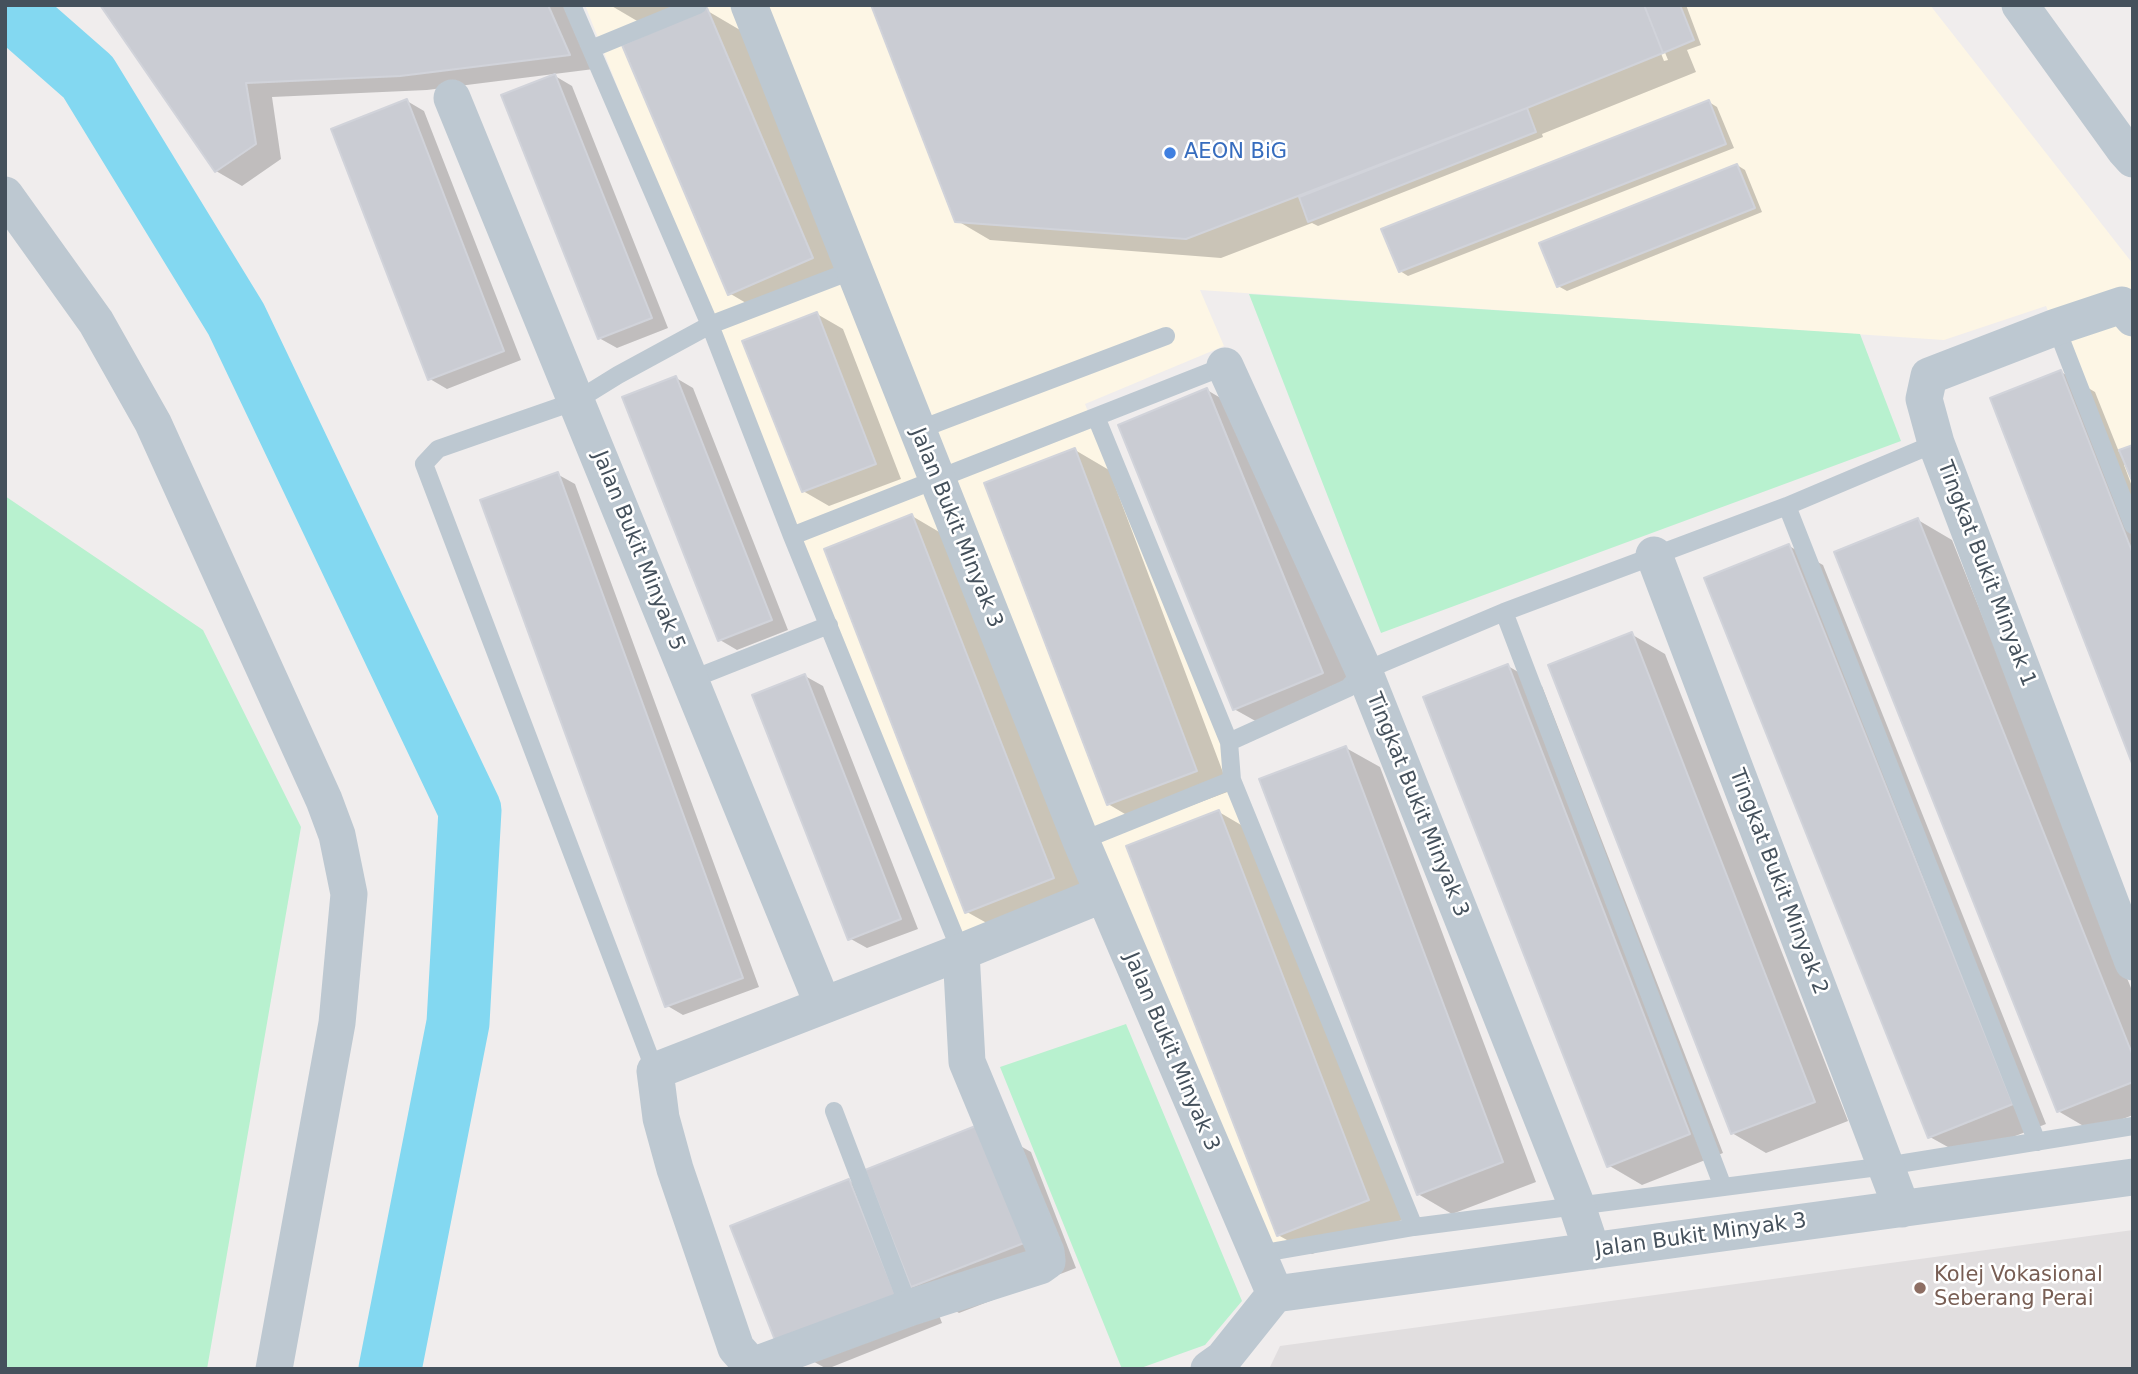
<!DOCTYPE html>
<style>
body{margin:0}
#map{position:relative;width:2138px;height:1374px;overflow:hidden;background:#f0eded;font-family:"DejaVu Sans",sans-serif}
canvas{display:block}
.frame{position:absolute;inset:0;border:7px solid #45515c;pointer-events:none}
</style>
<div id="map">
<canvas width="2138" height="1374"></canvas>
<div class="frame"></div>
</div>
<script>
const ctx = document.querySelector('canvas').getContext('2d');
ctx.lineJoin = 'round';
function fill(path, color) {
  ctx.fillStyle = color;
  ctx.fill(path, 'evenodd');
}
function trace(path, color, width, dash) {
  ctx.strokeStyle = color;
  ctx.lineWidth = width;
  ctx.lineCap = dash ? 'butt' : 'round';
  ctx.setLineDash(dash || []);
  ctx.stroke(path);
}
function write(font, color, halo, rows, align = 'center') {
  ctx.font = font + ' "DejaVu Sans",sans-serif';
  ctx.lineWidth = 5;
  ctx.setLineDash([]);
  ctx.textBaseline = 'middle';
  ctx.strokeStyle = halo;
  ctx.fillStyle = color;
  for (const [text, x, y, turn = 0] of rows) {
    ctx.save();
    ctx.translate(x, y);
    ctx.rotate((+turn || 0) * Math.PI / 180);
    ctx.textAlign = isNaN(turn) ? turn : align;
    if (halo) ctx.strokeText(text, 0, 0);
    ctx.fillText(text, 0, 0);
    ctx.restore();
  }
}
fill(new Path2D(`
 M585 5H1930L2133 264V531L2046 306 1944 340 1200 290 1224 346 1085 404 1414 1227 1258 1254 1103 895 961 952Z`), '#fdf6e5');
fill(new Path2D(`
 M2133 1230V1369H1269L1280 1346Z`), '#e1dedf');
fill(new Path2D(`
 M1249 294 1860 334 1901 441 1381 633Z
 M5 496 203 630 301 827 207 1369H5Z
 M1126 1024 1242 1301 1205 1345 1138 1369H1122L1000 1067Z`), '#b8f1cf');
fill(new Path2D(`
 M103 5H566L594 69 427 90 272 97 281 159 242 186 216 171Z
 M610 5H692L644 25Z
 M1642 5 1664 61 1668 60 1646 5H1686L1701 45 1687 50 1696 72 1542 134 1543 137 1318 226 1312 223 1221 258 990 240 956 220Z
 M706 10 740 30 846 277 763 313 729 293Z
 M555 76 572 86 668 328 617 348 599 338Z
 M407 101 424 111 521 360 447 389 430 379Z
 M1709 102 1717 107 1734 148 1408 276 1400 271Z
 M1737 165 1745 170 1762 212 1567 291 1558 286Z
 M817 314 843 329 901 479 829 506 803 491Z
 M2061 372 2095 392 2119 452 2133 447 2127 464 2124 465 2133 489V761Z
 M676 378 693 388 788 630 737 650 720 640Z
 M1207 390 1241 410 1356 693 1268 728 1234 709Z
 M1075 450 1109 470 1230 791 1142 824 1108 804Z
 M557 474 575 484 759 987 683 1015 666 1005Z
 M912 516 946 536 1087 897 1001 931 967 912Z
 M1918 520 1952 540 2133 993V1115L2092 1131 2058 1111Z
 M1789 546 1823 565 2046 1124 1964 1156 1930 1137Z
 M1631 634 1665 654 1848 1121 1766 1153 1732 1133Z
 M1508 666 1542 686 1723 1153 1642 1185 1608 1165Z
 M805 676 823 686 918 929 867 948 849 938Z
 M1346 748 1380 767 1536 1182 1452 1214 1418 1194Z
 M1219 812 1253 832 1402 1220 1312 1254 1278 1235Z
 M983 1125 1031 1152 1076 1268 959 1313 932 1297 942 1323 827 1369 778 1342 849 1181 877 1197Z`), '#0003');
trace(new Path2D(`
 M6 5 88 77 236 319 470 810 458 1023 390 1369`), '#83d8f1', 63);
const building = new Path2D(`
 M100 5H548L570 55 400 76 246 83 256 144 215 172Z
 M871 5H1644L1663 53 1527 108 1186 239 955 222Z
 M1644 5H1680L1694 40 1663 53Z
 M707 8 813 258 728 295 622 45Z
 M555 74 652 318 598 339 501 95Z
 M407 99 504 351 428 380 331 129Z
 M1709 100 1726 144 1399 272 1381 229Z
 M1527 108 1536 132 1308 222 1299 197Z
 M1737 164 1755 208 1557 287 1539 243Z
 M817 312 876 464 802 492 742 341Z
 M2061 370 2133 554V766L1990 398Z
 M676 376 772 620 718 641 622 397Z
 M1207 388 1323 673 1233 710 1118 425Z
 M2133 445V483L2119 450Z
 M1075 448 1197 771 1107 805 984 483Z
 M558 472 743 978 665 1007 480 500Z
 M912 514 1054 878 965 913 824 549Z
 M1918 518 2133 1056V1082L2057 1112 1834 552Z
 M1789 544 2013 1104 1928 1138 1704 578Z
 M1632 632 1815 1102 1731 1134 1548 665Z
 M1508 664 1690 1134 1607 1167 1423 697Z
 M805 674 901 919 848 940 752 695Z
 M1346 746 1503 1162 1417 1195 1259 779Z
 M1219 810 1369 1200 1277 1236 1126 846Z
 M983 1123 1029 1241 911 1287 865 1170Z
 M849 1179 896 1296 776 1343 730 1226Z`);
fill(building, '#caccd3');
trace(building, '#d1d3da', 2);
trace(new Path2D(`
 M572 5 710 325 792 536 961 952
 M591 49 698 5
 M2056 327 2133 525
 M1096 417 1229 742 1232 780 1414 1227
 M918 430 1166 336
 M1787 506 2037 1142
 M792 536 1225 366
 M1504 612 1723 1187
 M690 680 829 625
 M1229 742 1348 688 1364 671 1504 612 1787 506 1936 443
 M1081 841 1232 780
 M655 1071 424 464 438 449 576 401 618 375 710 325 856 269
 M834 1111 909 1308
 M1258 1254 1414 1227 1886 1166 2133 1126`), '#bdc8d1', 18);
trace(new Path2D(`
 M749 5 1081 841 1275 1294 2133 1177
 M2020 5 2124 149 2133 159
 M452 98 823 1005
 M5 195 96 322 153 423 324 800 337 835 349 894 337 1023 274 1369
 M2133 318 2122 305 2056 327 1929 376 1924 399 1936 443 2133 962
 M1225 366 1364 671 1577 1206 1592 1251
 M1654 555 1902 1209
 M961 952 967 1062 1046 1252 1047 1261 1040 1266 909 1308 752 1366 736 1348 675 1169 661 1118 655 1071 961 952 1103 894
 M1209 1369 1223 1359 1275 1294`), '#bdc8d1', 37);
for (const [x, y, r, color] of [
 [1170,153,7,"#3f7fe0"],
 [1920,1288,7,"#8d6e63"]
]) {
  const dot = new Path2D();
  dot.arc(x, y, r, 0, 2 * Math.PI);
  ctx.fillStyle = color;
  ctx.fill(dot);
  trace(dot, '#fff', 2.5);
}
write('21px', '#366cbe', '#fff', [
 ["AEON BiG",1184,153]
], 'left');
write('21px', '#45515c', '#fff', [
 ["Jalan Bukit Minyak 3",956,528,68],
 ["Jalan Bukit Minyak 5",638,551,68],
 ["Tingkat Bukit Minyak 1",1986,574,69],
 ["Tingkat Bukit Minyak 3",1417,805,68],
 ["Tingkat Bukit Minyak 2",1778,882,69],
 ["Jalan Bukit Minyak 3",1171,1052,67],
 ["Jalan Bukit Minyak 3",1701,1236,-8]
]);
write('21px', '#785e54', '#fff', [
 ["Kolej Vokasional",1934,1276],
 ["Seberang Perai",1934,1300]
], 'left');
</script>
